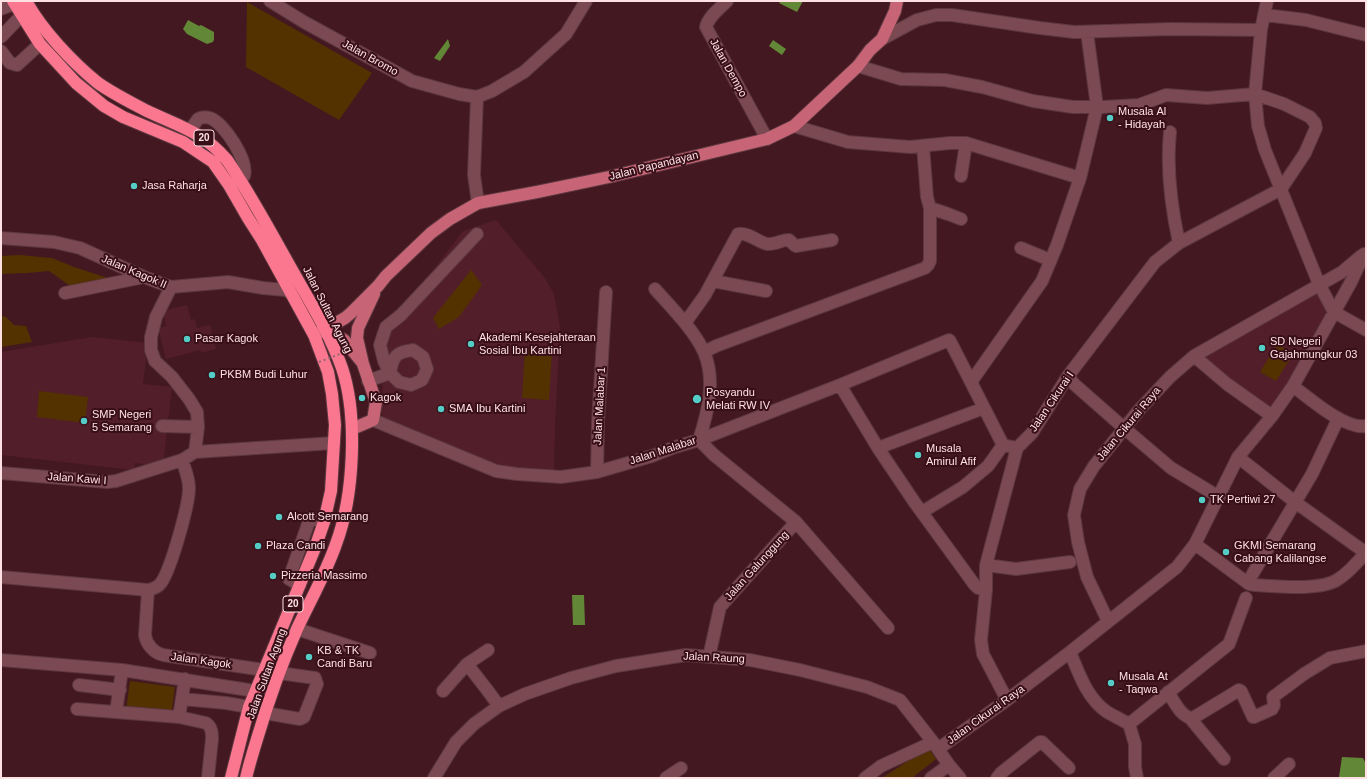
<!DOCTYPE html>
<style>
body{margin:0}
#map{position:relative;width:1367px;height:779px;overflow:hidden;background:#431821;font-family:Arial,sans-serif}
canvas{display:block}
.frame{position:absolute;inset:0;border:2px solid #ffe1e4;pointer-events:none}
</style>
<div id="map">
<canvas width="1367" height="779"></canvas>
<div class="frame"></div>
</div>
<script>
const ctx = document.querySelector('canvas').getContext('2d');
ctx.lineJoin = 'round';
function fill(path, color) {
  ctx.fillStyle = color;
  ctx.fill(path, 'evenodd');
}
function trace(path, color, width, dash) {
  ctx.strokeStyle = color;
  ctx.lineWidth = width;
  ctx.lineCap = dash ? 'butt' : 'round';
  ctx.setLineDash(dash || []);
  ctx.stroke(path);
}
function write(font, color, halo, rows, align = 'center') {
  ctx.font = font + ' Arial,sans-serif';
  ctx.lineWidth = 4;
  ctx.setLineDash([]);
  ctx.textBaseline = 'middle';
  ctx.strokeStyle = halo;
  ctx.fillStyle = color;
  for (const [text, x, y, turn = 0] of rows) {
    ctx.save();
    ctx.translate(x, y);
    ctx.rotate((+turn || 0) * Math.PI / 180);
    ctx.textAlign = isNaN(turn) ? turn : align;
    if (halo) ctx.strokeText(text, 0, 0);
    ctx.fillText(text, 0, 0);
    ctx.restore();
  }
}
fill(new Path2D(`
 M496 220 545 278 554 294 560 327 555 424 554 473 493 468 382 421 383 336 463 231Z
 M1318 286 1331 310 1276 402 1263 417 1193 361Z
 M187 305 191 320 195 319 197 328 210 325 216 349 201 353 200 350 166 359 158 328 166 326 163 311Z
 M92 337 148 343 143 384 172 387 163 466 135 463 134 470 1 455V352Z`), '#521e29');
fill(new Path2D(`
 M247 2 372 73 339 120 246 67Z
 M19 255 52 258 74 267 114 280 73 288 49 271 27 273 1 274V256Z
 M471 270 482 285 459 317 439 329 433 318Z
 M1 316 6 317 14 325 26 326 32 342 1 347Z
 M1277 344 1293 354 1276 381 1260 372Z
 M525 350 552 352 549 400 522 398Z
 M39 391 88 397 85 423 37 417Z
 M130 681 175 687 171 716 126 710Z
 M928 748 936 759 912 778H882Z`), '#533200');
fill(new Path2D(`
 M781 1H803L797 12 779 3Z
 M188 20 199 26 201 25 214 32V39L213 42 207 44 187 34 183 29Z
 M448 39 450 46 440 61 434 58Z
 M773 40 786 49 782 55 769 46Z
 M572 595H584L585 625H573Z
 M1342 757 1363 758 1366 764V778L1339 777Z`), '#628737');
const minor = new Path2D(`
 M270 1 304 22 412 81 459 94 477 97 492 91 524 72 566 34 586 1
 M727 1C720 8 708 17 706 27L767 139
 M1267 1 1261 30 1255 94 1258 126 1265 150 1319 284 1334 312 1366 330
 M1 9 14 4
 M1265 15 1306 20 1366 35
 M1 37 22 15
 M882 39 917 20 936 15H952L1040 28 1074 32 1171 29 1261 30
 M1 51 10 63 17 65 40 44
 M858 66 901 79 945 80 982 87 1033 101 1073 107H1103L1139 105 1166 95 1207 98 1255 94 1284 104 1310 117 1315 123 1316 128 1305 153 1281 189 1179 243 1155 262 1068 376 1032 433 1017 448 986 565V590L981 640 983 654 1007 700
 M477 97 474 175 478 203
 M794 126 848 142 910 147 950 143H966L1080 178
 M190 130 198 119C202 117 206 117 210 118 224 123 249 161 244 176L239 179
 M1170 132C1166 170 1171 206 1179 243
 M961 176 966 143
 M930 208 948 214 961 219
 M1 238 54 242 80 248 144 277 171 287 228 282 263 288 285 290 291 293
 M1021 248 1050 260
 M713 281 766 291
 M171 287 156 317 151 337V350L155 361 172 377 189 399 197 412 198 427 195 452
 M655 289C671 307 694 330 704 352 716 380 708 412 699 440
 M65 293 144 277
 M685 323 705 295 738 234C748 232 758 242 767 244 775 245 784 239 789 240 791 241 793 245 796 246L832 240
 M704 352 716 346 925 268 928 265 930 261V208L927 197 923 146
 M1194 356 1227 384 1272 416
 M390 373C393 356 396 352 413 350L423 357 427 369 422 380 411 385 399 382 390 373 384 361 380 345 386 327 401 315 477 234
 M1068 376 1074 384 1124 428 1171 468 1219 497
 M368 381 390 373
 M971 382 1042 281 1057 245 1080 178 1097 107 1087 32
 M840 385 878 448 915 503 974 584 978 588 986 590
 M1293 386C1309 398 1345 430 1366 426
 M373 420 496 471 517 474 561 477 597 472 652 456 675 447 699 440 840 385 949 340 950 341 1003 445 1017 448
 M162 426 198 427
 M699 440 714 455 796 522 888 628
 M878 448 984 408
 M1238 457 1295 502 1366 553
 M182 460C185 469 189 478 189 488 189 505 171 569 161 583 158 587 153 589 148 590L145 635C146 644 154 653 163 655L264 670
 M597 472 598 422 606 292
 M1 473 107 482 116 481 182 460 195 452 334 443
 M922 512 963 487 988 466 1003 445
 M1195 544 1249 584 1255 585C1276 586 1319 591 1337 580 1348 573 1358 562 1366 552
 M986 565 1016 569 1070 562
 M1252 575 1312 474 1338 419
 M1 577 148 590
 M300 585 289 579 310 518 324 522
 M1108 621 1087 577 1078 542 1074 515 1080 489 1094 466 1139 410 1170 377 1194 356 1342 272 1361 256
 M297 629 370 653
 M1070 652C1079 674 1087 698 1107 712 1114 716 1122 720 1129 724L1229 644 1246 598
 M709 657 720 607 796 522
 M1 660 122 670
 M467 664 488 650
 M79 685 120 690
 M443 691 467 664 488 691 499 706
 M1168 692C1174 701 1181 718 1193 718L1239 690 1241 691 1253 717H1254L1272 709 1274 705 1273 697 1304 674 1330 658 1366 651
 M182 699 226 703 249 707
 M77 709 179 717 185 679
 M116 712 122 670 255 691
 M265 713 300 719 304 717 317 684 315 678 279 673
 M179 717 206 723C212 727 212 733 212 739L208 777
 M1190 718 1224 759
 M1129 724 1135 744V767L1137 778
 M938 749 1007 700 1070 652 1177 567 1195 544 1238 457 1272 416 1293 386 1351 282 1364 254
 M434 778 456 742 474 724 499 706 525 694 571 678 616 666 686 655 750 660 800 670 867 687 900 700 933 742 949 765 960 778
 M666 778 681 768
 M865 778 881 766 933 742
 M931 778 949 765
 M997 778 1001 773 1040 742H1042L1069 768
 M1274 778 1289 764`);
const major = new Path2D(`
 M325 330 344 340 361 361
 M317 334 345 318 351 313 378 286 386 276 431 233 450 219 478 203 537 192 609 177 767 139 794 126 858 66 870 50 882 39 895 11 897 1
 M352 429 373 420 376 402 363 364 357 338 358 328 374 294`);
const highway = new Path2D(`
 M13 1 40 44 76 83 104 106 123 117 183 142 213 162 229 185 248 218 262 240 314 335 328 372 332 394 335 425 331 491 324 522 315 548 249 707 231 778
 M26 1C42 30 72 62 98 83 112 93 130 102 145 110 178 126 202 131 227 160 251 195 271 233 292 270 310 302 330 334 342 368 358 416 354 496 336 544 326 573 310 601 297 629 281 665 268 702 257 739 253 752 249 765 246 778`);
trace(minor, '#5c373e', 14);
trace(major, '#5c373e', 14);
trace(highway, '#5c373e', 14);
trace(minor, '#7a4951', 12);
trace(major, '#c76577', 12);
trace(highway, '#fb7790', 12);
trace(new Path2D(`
 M319 362 340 354`), '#8d686e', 2, [2, 3]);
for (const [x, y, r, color] of [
 [1110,118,4,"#54cdc7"],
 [134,186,4,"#54cdc7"],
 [187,339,4,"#54cdc7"],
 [471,344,4,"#54cdc7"],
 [1262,348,4,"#54cdc7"],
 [212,375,4,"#54cdc7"],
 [362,398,4,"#54cdc7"],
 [697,399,5,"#54cdc7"],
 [441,409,4,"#54cdc7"],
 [84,421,4,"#54cdc7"],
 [918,455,4,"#54cdc7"],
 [1202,500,4,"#54cdc7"],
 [279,517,4,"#54cdc7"],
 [258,546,4,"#54cdc7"],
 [1226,552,4,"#54cdc7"],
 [273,576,4,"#54cdc7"],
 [309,657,4,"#54cdc7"],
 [1111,683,4,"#54cdc7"]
]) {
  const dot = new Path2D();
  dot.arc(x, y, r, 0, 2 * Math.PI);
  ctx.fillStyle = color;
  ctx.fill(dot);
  trace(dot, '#380e17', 1.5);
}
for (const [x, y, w] of [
 [204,138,20],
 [293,604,20]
]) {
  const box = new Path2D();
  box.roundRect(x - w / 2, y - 8, w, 16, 3);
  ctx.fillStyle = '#380e17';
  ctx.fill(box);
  trace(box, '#ffe1e4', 1);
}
write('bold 10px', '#ffe1e4', null, [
 ["20",204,138],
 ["20",293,604]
]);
write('11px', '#ffe1e4', '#380e17', [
 ["Jalan Bromo",370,58,29],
 ["Jalan Dempo",728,68,61],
 ["Jalan Papandayan",654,166,-14],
 ["Jalan Kagok II",134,272,23],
 ["Jalan Sultan Agung",327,310,63],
 ["Jalan Cikurai I",1052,402,-56],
 ["Jalan Malabar 1",600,406,-87],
 ["Jalan Cikurai Raya",1129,424,-50],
 ["Jalan Malabar",663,451,-18],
 ["Jalan Kawi I",77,479,4],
 ["Jalan Galunggung",757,566,-48],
 ["Jalan Raung",714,658,3],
 ["Jalan Kagok",201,661,8],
 ["Jalan Sultan Agung",267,674,-70],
 ["Jalan Cikurai Raya",986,715,-36]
]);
write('11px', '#ffe1e4', '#380e17', [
 ["Musala Al",1118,112],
 ["- Hidayah",1118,125],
 ["Jasa Raharja",142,186],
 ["Akademi Kesejahteraan",479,338],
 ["Sosial Ibu Kartini",479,351],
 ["Pasar Kagok",195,339],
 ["SD Negeri",1270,342],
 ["Gajahmungkur 03",1270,355],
 ["PKBM Budi Luhur",220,375],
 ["Posyandu",706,393],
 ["Melati RW IV",706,406],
 ["Kagok",370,398],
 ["SMA Ibu Kartini",449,409],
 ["SMP Negeri",92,415],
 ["5 Semarang",92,428],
 ["Musala",926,449],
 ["Amirul Afif",926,462],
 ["TK Pertiwi 27",1210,500],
 ["Alcott Semarang",287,517],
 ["Plaza Candi",266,546],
 ["GKMI Semarang",1234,546],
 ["Cabang Kalilangse",1234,559],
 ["Pizzeria Massimo",281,576],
 ["KB & TK",317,651],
 ["Candi Baru",317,664],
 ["Musala At",1119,677],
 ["- Taqwa",1119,690]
], 'left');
</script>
